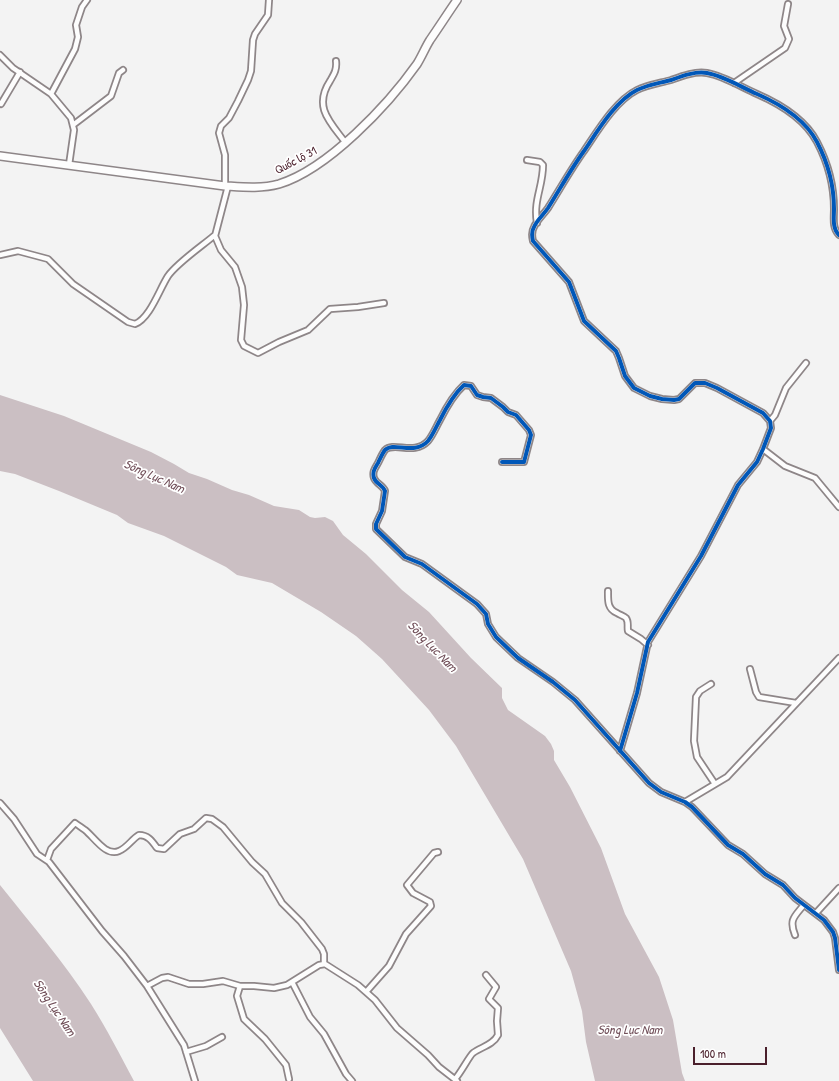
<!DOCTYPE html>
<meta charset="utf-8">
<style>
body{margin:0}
#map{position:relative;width:839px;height:1081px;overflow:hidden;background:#f3f3f3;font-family:"Patrick Hand",sans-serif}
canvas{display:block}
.scale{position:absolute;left:693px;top:1047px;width:74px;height:18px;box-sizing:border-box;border:2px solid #4a1f2b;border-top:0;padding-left:5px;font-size:12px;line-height:14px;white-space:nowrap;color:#4a1f2b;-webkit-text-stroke:3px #fff;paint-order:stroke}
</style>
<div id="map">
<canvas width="839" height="1081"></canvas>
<div class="scale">100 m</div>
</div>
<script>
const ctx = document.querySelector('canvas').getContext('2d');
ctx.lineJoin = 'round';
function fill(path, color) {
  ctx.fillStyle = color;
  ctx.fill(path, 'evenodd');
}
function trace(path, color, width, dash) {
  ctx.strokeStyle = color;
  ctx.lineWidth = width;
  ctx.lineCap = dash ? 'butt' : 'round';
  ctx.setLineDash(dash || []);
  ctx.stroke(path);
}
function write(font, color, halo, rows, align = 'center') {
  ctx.font = font + ' "Patrick Hand",sans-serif';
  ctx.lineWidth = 3.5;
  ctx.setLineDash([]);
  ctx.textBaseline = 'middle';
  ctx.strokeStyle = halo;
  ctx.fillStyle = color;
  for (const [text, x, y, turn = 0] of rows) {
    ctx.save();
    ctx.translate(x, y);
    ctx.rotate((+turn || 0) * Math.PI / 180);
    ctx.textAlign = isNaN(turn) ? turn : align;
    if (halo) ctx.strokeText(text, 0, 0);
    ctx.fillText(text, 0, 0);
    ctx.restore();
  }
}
fill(new Path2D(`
 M0 395 64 416 151 452 174 464 189 473 207 479 232 490 249 495 274 506 299 510 310 517 315 518 325 517 333 521 343 535 366 554 402 590 429 612 471 658 502 688V698L508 710 545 736 551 744 554 751V760L570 787 601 848 625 914 659 977 673 1020 682 1073 685 1081H595L586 1042 582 1011 571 971 523 859 456 746 429 710 382 659 356 636 321 612 272 583 237 575 226 567 164 536 128 523 117 515 59 491 15 474 0 471Z
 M0 885C31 924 64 962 91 1004 107 1029 120 1055 134 1081H33L0 1028Z`), '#cbbfc3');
const minor = new Path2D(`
 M0 55 13 68 51 94 71 118 74 130 69 165
 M336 61C337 70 334 74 330 81 313 107 330 122 345 142
 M734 83 785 48 789 39 784 26 788 4
 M51 94 75 49 78 37 76 25 82 7 87 0
 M1 104 20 72
 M73 125 111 96 119 73 123 70
 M527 160 540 162 543 165C543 187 533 200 537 223
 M225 186V155L219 133 221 126 229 118 238 101 248 80 251 71 253 40 255 34 268 15 269 0
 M228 186 215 236 221 250 235 267 242 287 244 305 241 340 244 346 258 353 279 342 308 330 330 309 358 307 384 303
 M0 255 18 251 48 259 73 284 128 322 135 324C150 318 159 290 168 276 177 263 202 246 215 235
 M770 421 775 415 786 388 806 363
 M763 449 785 466 815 478 839 507
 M502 462H524L531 435 529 430 516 415 508 412 503 407 491 398 483 397 477 395 471 386 464 385C454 394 446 408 440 420 436 427 433 435 428 441 414 456 394 441 385 450 382 454 380 459 378 463 375 468 372 472 374 478 376 484 383 485 385 491L382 511 376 524V529L405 557 422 564 477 604 486 614 488 624 496 637 518 658 553 682 575 700 649 783 661 792 685 802 692 807 728 845 743 854 765 874 783 885 795 898 824 920 833 932 835 938 839 970
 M608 591C608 600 607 609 617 613 620 615 624 616 626 618 629 622 627 627 628 631L641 639 648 645
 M750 669 756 692 759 697 796 703
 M711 684 700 691 696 697 694 741 697 757 715 784
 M620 751 637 693 648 642 701 556 738 485 757 462 763 449 771 428 770 421 763 413 717 388 705 383H695L679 399 674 400 662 399 650 396 634 388 625 376 619 358 616 351 584 321 569 282 533 241C532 237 531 232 534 227 537 220 544 214 548 208 560 189 571 169 584 151 597 132 615 101 637 90 647 85 660 83 671 80 682 76 695 71 707 73 724 76 741 87 757 94 780 104 805 119 817 142 828 163 834 186 834 209 834 218 832 228 839 235
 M685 802 727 777 839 658
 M0 803 14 819 37 854 49 862 102 931 124 956 147 986 184 1045 195 1081
 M47 860 51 849 75 823C78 825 82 828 85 830 94 837 106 857 119 851 127 848 132 839 139 835 148 835 152 841 157 848L164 849 180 834 194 829 206 818 212 819 223 827 252 862 265 874 282 903 301 922 322 949 324 954V964
 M816 913 839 888
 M795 935C789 920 794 917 803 906
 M292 982 310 1017 324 1034 346 1074 352 1081
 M147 986 162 978 168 977 189 984H203L223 981 240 986H254L274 988 287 985 319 965 325 964 358 985 375 1000 397 1028 428 1055 439 1067 457 1081
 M240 986 237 996 244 1019 265 1039 286 1065 289 1079
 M366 992 389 966 406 934 431 906 430 902 413 893 407 885 434 853 438 852
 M186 1052 206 1046 222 1037
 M455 1079C460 1074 470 1055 473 1053 481 1047 493 1045 498 1035L497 1021 498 1008 489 999 496 987 486 975`);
const trunk = new Path2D(`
 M0 156 225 186C242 187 261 189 279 184 328 169 388 105 417 64 422 56 425 48 430 40 439 27 448 13 457 0`);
trace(minor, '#8e8688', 8);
trace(trunk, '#8e8688', 10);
trace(minor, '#fdfdfd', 4.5);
trace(trunk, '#fdfdfd', 7);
trace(new Path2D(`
 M502 462H524L531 435 529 430 516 415 508 412 503 407 491 398 483 397 477 395 471 386 464 385C454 394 446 408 440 420 436 427 433 435 428 441 414 456 394 441 385 450 382 454 380 459 378 463 375 468 372 472 374 478 376 484 383 485 385 491L382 511 376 524V529L405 557 422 564 477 604 486 614 488 624 496 637 518 658 553 682 575 700 649 783 661 792 685 802 692 807 728 845 743 854 765 874 783 885 795 898 824 920 833 932 835 938 839 970
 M620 751 637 693 648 642 701 556 738 485 757 462 763 449 771 428 770 421 763 413 717 388 705 383H695L679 399 674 400 662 399 650 396 634 388 625 376 619 358 616 351 584 321 569 282 533 241C532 237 531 232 534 227 537 220 544 214 548 208 560 189 571 169 584 151 597 132 615 101 637 90 647 85 660 83 671 80 682 76 695 71 707 73 724 76 741 87 757 94 780 104 805 119 817 142 828 163 834 186 834 209 834 218 832 228 839 235`), '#0057b8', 4);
write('12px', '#4a1f2b', '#fff', [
 ["Quốc lộ 31",296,161,-28]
]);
write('italic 13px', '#714f59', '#fff', [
 ["Sông Lục Nam",154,477,24],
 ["Sông Lục Nam",432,647,46],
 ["Sông Lục Nam",54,1008,56],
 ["Sông Lục Nam",630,1031]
]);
</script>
